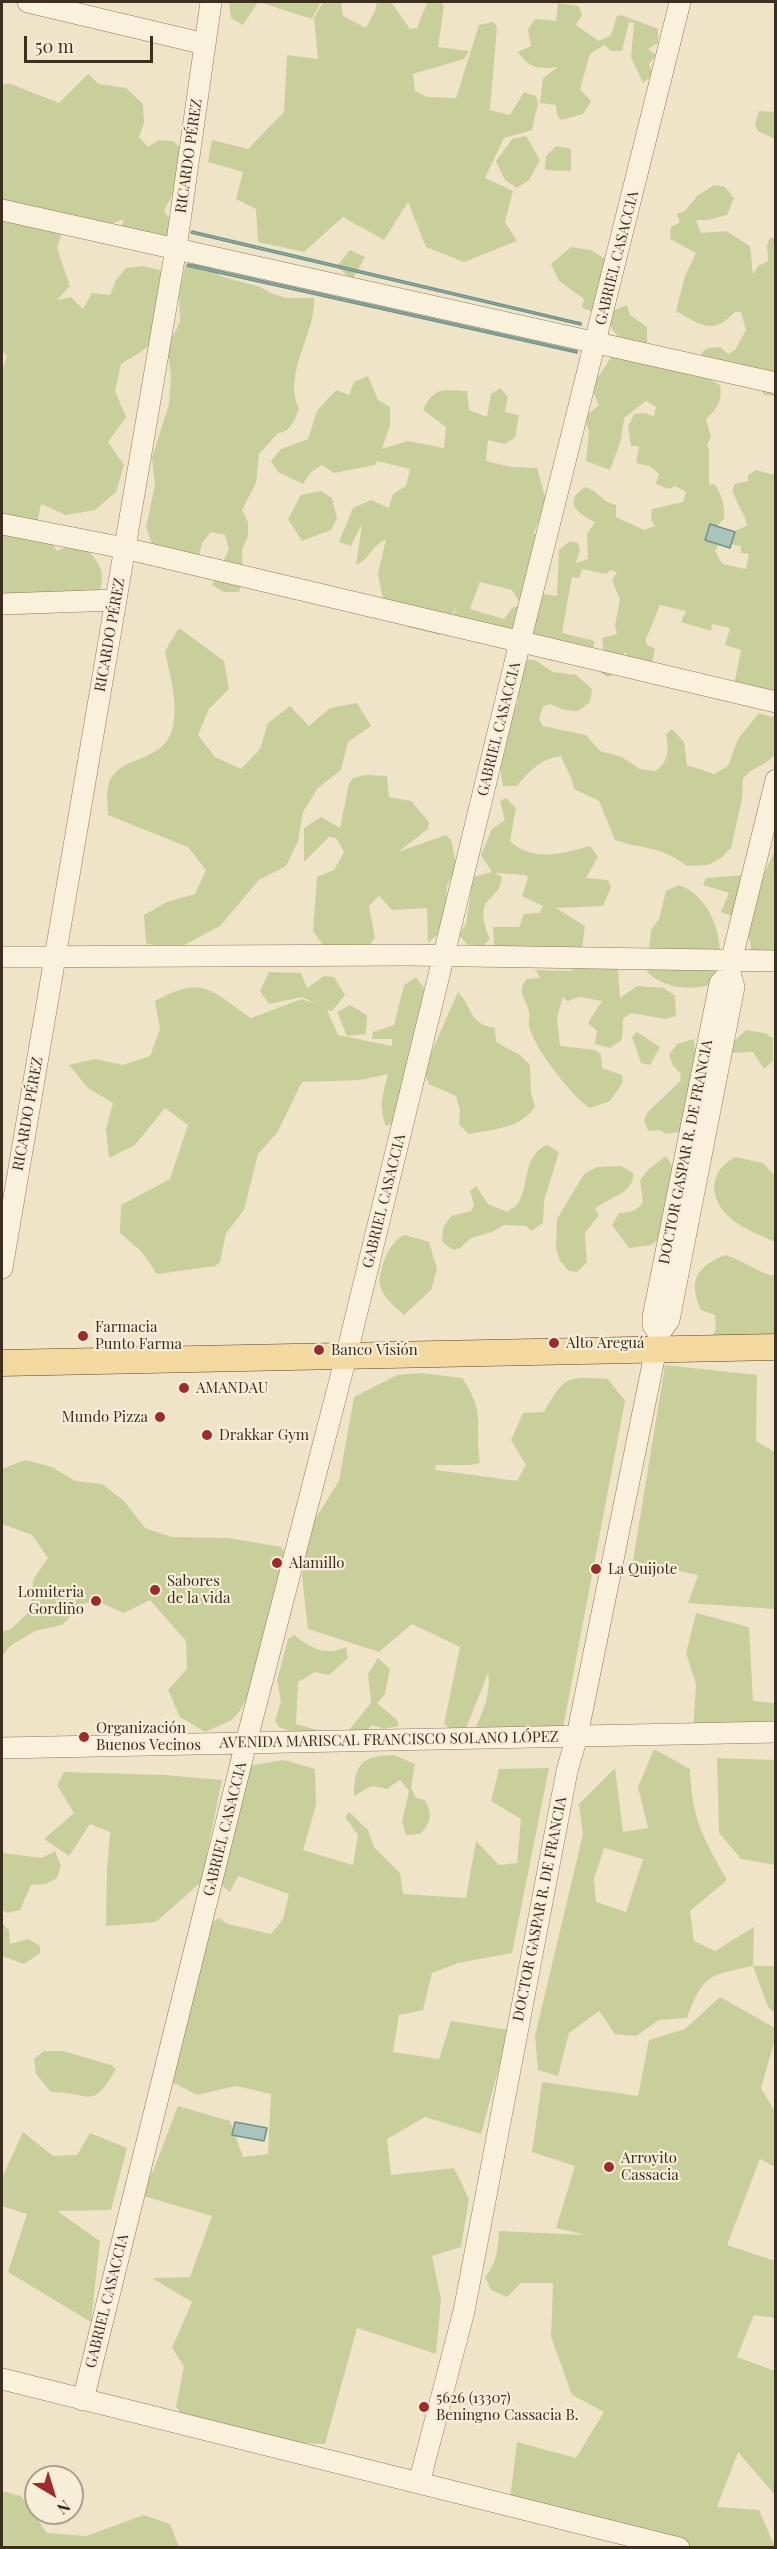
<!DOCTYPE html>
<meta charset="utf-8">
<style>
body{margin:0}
#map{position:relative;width:777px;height:2549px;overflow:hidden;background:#f0e4c8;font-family:"Playfair Display",serif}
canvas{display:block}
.frame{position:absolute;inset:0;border:3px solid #3d2e20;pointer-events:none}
.north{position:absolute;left:24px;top:2465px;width:60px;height:60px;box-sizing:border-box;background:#f7eed8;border:2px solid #ada18e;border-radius:50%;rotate:142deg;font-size:16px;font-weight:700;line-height:24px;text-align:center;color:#3d2e20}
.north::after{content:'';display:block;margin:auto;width:21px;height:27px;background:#9e2a2b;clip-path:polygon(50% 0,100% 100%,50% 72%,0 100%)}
.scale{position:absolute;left:24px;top:36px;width:129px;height:27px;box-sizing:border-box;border:3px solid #3d2e20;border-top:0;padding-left:8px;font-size:18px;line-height:21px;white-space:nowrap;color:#3d2e20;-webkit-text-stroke:4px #f7eed8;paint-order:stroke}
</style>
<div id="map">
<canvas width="777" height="2549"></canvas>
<div class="frame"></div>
<div class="north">N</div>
<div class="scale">50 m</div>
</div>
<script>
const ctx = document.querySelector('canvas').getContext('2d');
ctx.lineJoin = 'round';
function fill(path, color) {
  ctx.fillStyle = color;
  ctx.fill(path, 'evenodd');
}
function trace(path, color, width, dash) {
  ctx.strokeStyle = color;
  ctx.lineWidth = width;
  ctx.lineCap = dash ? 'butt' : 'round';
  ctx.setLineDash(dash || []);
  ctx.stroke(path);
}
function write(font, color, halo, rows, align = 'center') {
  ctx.font = font + ' "Playfair Display",serif';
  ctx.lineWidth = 4.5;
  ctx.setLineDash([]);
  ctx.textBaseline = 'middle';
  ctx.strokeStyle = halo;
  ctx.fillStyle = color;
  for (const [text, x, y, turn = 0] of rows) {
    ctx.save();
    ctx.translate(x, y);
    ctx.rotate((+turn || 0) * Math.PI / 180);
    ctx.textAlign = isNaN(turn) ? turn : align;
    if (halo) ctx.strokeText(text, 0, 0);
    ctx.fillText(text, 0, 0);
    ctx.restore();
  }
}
fill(new Path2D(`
 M229 2H258L243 25 231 18Z
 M259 2H321L312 19Z
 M323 2H341L343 16 366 28 375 11 377 2H391L410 29 417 28 427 3 441 2 444 6 438 47 469 51 464 59 413 74 415 91 427 97 456 98 479 25 493 22 497 27 490 110 510 115 524 92 536 96 538 103 532 130 504 138 485 178 513 191 505 222 517 241 464 262 426 247 408 202 384 240 343 217 304 252 258 242 256 209 236 199 243 172 208 162 212 140 248 149 284 112 287 55 318 59 314 18Z
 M558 3 579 6 582 15 576 25 599 41 611 35 617 16 621 15 658 29V43L648 49 656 55 649 64 653 75 643 83 631 58 634 23 629 22 622 51H611L604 45 590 54 580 89 591 101 583 114 561 120 557 115 556 105 540 103 543 78 558 67C539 69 529 69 518 52L531 46 528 30 535 19 556 21Z
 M88 74 99 84 126 88 143 104 144 123 139 137 148 147 159 140 173 141 187 154 178 184 164 211 171 221 168 239 119 234 124 219 92 231 66 221 57 248 70 286 57 300 71 297 83 309 92 293 110 295 116 280 126 268 143 266 160 270 172 291C164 335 161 341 121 364L115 391 126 417 108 442 124 465 116 492 95 510 66 515 41 504 36 532 50 539 57 551 69 546H83C99 562 107 570 99 593L40 612 21 615 13 608 2 612V371L7 356 2 351V85L8 83 59 103Z
 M759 111 775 112V139L758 131 755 125Z
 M526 136 540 160 529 180 517 188 505 180 496 161 512 139Z
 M556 146 571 149V171L545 170 546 156Z
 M714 185 725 187 734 198 727 215 708 220H696L701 233 726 231 750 246 753 275 758 266 768 261 767 245 770 238H775V396L764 395 755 380 704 359 701 353 708 348 720 347 728 354 735 350 746 330 741 312H735C712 336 701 325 676 311L685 276 696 253 670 239 671 227 680 222 677 214 685 211 697 196Z
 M571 247 591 250 613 264 609 301 615 310 627 305 630 315 647 327V346L720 385C723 399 717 410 706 419L711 437 707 445 709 450V485L714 484C722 493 725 507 724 519L718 525 722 537 715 551 722 564 746 569 749 554 741 553V546L734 545 728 539 729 533 747 526 745 518 732 491 735 484 748 481V475L756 470 775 475V705L734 685 741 650 725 645 730 628 712 624 711 631 681 622 686 611 660 605 646 639V644L655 649 651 668 629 672 626 652 621 656 614 674 608 677 601 673 598 664 604 654 602 638 617 634 615 626 620 599 612 580 617 572 610 570 607 574 582 569 579 578 572 577 562 633 595 641 589 659 550 661 531 632 538 593 557 596 559 550 570 541 578 543 580 550 576 563 588 559 587 534 595 522C577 514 562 500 586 487 599 492 602 502 616 505V517L644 530 655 526 651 520 652 509 683 502 686 492 675 486 669 489 656 484 659 474 650 466 636 463 639 446H631L628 427 634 414 643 413 654 416 656 407 646 401 624 418 621 440 610 470 586 461 589 431 585 417 599 405 591 388 621 342 603 315 582 308 584 299 559 281 551 264Z
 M350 250 365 257 352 280 337 266Z
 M198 261 211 266 220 276 260 287 273 294 286 298H314C316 335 282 372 299 409 295 419 291 432 278 433L259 454 256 483 242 510 248 522V536L242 550 243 578 239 592H224L212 585 229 549 225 535 211 532 202 543 195 572 155 553 146 527 155 485 152 458 169 404 171 376 167 347 180 322 179 294 185 266Z
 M368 376 378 400 390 407V425L382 449 408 441 444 448 446 427 423 410C435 386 442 390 467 391L469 410 487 417 491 394 500 388 508 397 505 412 519 415 515 438 504 444 488 440 486 461 511 467 537 468 546 501 534 533 543 548 528 602 518 600 512 590 480 582 470 609 504 619 512 608 524 604 510 641 456 638 452 622 456 607 440 635 408 627 403 612 384 605 378 574 386 539C371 546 370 559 356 565L362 524 351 546 339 542 353 508 371 500 389 508 393 494 406 486 410 469 377 461 375 465 334 473 322 465 311 472 303 484 278 472 271 461 281 449 308 439 317 411 336 390 349 395 354 382Z
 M321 491 332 498 337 518 331 530 302 541 288 519 301 495Z
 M179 628 224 661 229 689 209 709 198 735 215 757 241 769 260 749 268 723 290 706 309 726 330 708 357 703 371 726 348 742 341 770 318 788 303 812 298 841 286 866 259 880 220 926 175 950 146 943 144 915 167 902 195 894 206 870 188 847 108 815C108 806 106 796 108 787 114 755 160 764 171 733 180 707 170 677 165 651Z
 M528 660H535L553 672 576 675 592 689 590 702 578 711 564 710 550 704 543 706 539 719 543 726 586 735 600 751 622 757 640 769 655 771C669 763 669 749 666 734L672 729 684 742 687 765 714 774 728 766 738 739 759 713 775 718C775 728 777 743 775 752 771 765 750 767 743 779L742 799 731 848 721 858 708 865 687 866C661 846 645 850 615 840L599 801 574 789C572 776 565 768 561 756 541 759 529 771 517 786H503L496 741 518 702 517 687 523 665Z
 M366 775 387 776 389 797 411 801 429 822 428 829 398 852 446 835 451 840 457 867 447 886 444 929 428 943 427 908 392 910 379 896 369 906 375 938 366 949 325 948 313 931 317 877 334 870 344 852 336 838 329 837 304 862V828L321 817 340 828 349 784 353 778Z
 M506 798 516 808 510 841C533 863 563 853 590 846L598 857 586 878 608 880 611 887 603 906 556 908 585 926 582 950 494 948 493 927H519L524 914 539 913 543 906 522 896 528 878 526 875 495 873 502 877C499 905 471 893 490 939L481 949 469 946 459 935 466 924 473 877 492 872 481 855 492 829 505 820 500 801Z
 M775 850V964L752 956 750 941 739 919 721 912 729 893 703 885 706 878 758 874 765 872Z
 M679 885C715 898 729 950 714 984 691 991 665 989 647 972L651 930 659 919 666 891Z
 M593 957 618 969 620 998 637 986 664 988 675 996 676 1016 666 1019 631 1013 623 1019 622 1040 610 1048 595 1044 597 1031 588 1023 602 1001 580 997 567 1001 563 997 557 1017 560 1046 595 1050 601 1054 602 1068 622 1075 623 1082 610 1101 590 1108C573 1098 532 1045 529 1026 528 1022 530 1017 529 1012 527 999 515 992 527 979L540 978 536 970 570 971Z
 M269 972 301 973 307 988 324 976 334 977 345 995 332 1011 327 1010 338 1035 392 1046V1039H372L373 1032 394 1025 404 985 416 977 427 992 398 1121 386 1126C378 1105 383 1094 388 1074L361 1080 302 1082 277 1133 258 1154 244 1210 226 1233 220 1262 215 1266 157 1274 141 1251 120 1233 121 1205 170 1179 188 1125 165 1108 135 1145 109 1158 106 1129 113 1103 88 1088 69 1065 95 1059 123 1065 150 1056 160 1029 155 1001C203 975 210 990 251 1018L302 999 318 1005 302 997 269 1004 260 991Z
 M458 992C474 1009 468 1024 495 1028L496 1042 520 1055 530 1065 531 1093 535 1107C519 1129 495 1129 469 1134L459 1125 460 1110 456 1096 429 1084 423 1071Z
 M350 1005 367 1015 366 1034 347 1036 337 1012Z
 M746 1030 764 1033 773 1038V1061L764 1069 753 1052 730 1053 728 1047Z
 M637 1032 660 1047 650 1065 641 1063 632 1037Z
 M694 1039 696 1061 684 1131 666 1134 660 1130 648 1131 644 1120 647 1113 680 1081 681 1074 673 1066 669 1055 677 1044Z
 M547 1145 559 1152 544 1201 543 1223 531 1231 526 1226 504 1225 492 1232 471 1238 460 1248 453 1250 442 1242 443 1228 451 1216 471 1211 474 1205 470 1191 476 1186 488 1204 507 1212C511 1208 515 1208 518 1203 530 1184 522 1156 547 1145Z
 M666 1156 675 1171 663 1236 651 1245 629 1248 612 1225 619 1213C630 1212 637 1212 643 1202L640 1180 649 1169Z
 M735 1157 763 1163 775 1176V1242C762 1236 746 1230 734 1221 709 1202 706 1173 735 1157Z
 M621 1166 633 1173C635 1194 608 1197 595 1209L599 1215 585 1233 587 1262 577 1272 569 1271 560 1261 556 1248 557 1219 584 1174 597 1167Z
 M405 1235 429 1242 437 1269 431 1290 404 1315C396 1308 383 1297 380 1286 377 1272 390 1239 405 1235Z
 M725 1255C743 1260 757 1273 775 1276V1348L710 1341 716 1329 715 1315 701 1310C688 1281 696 1267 725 1255Z
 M665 1365 757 1375 756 1441 775 1452V1609L688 1603 698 1575 633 1561Z
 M422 1373 462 1378C487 1413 474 1426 480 1463L470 1465H435L436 1470 517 1481 526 1465 511 1440 523 1413 544 1412C565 1375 567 1377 608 1379L625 1401 563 1728 471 1738C480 1717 492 1696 488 1673L462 1738 444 1724 460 1647 412 1624 379 1652 308 1629 302 1577 310 1527 339 1481 354 1397 397 1375Z
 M25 1460 52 1467 75 1481 102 1484 124 1501 145 1528 172 1537 228 1538 282 1547 291 1574 254 1683 241 1709 232 1720 205 1732 180 1717 168 1690 187 1669 186 1641 150 1600 124 1613 96 1601 83 1604 62 1625 35 1631 10 1646 2 1656V1632L11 1629 31 1610 33 1580 48 1558 32 1535 2 1524V1469Z
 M696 1613 749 1627 753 1701 775 1703V1730L693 1732 696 1684 686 1653Z
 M294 1635C311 1648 325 1657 346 1647L348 1658 329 1675 315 1672 298 1682 296 1724 317 1730 316 1737 311 1741 279 1727 275 1721 281 1701 277 1680 288 1639Z
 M378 1658 390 1669 385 1694 377 1703 397 1720 399 1726 384 1729 372 1725 357 1741 347 1732 371 1703 368 1674Z
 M654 1749 690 1769C692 1820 703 1837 727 1880L690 1911 694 1941 715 1951 754 1927 753 1966H775V2013L768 2007 753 1966C709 1975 703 1975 687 2018L659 2020 636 2036 615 2034 599 2011 569 2033 558 2076 538 2070 535 2036 583 1834 579 1804 615 1768 623 1832 648 1828 638 1787ZM604 1848 643 1859 626 1912 596 1902 594 1879Z
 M394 1755 415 1764 411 1788 416 1798 425 1800C432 1815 432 1822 420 1834L406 1835 402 1822 409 1791 400 1780 387 1789 372 1786 354 1796C354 1763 362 1756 394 1755Z
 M717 1758 775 1760V1865L741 1859 719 1833Z
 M284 1760 315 1769 316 1805 303 1850 353 1865 358 1835 345 1817 349 1812 368 1830 374 1847 400 1873 403 1894 466 1898 476 1841 499 1865 517 1863 521 1819 491 1801 499 1769 549 1768 512 1953 458 1963 432 1973 423 2010 399 2015 393 2052 439 2059 451 2021 509 2030 481 2134 425 2117 387 2139 391 2175 454 2168 469 2199 461 2247 432 2256 441 2299 436 2354 357 2328 325 2444 258 2441 190 2424 176 2407 184 2366 172 2348 192 2302 152 2278 190 2277 212 2216 140 2195 153 2171 178 2106 230 2121 243 2157 268 2154 271 2094 236 2086 197 2095 172 2082 203 1928 219 1918 228 1924 271 1934 283 1919 289 1894 238 1876 230 1892 217 1882 246 1766Z
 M64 1772 165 1775 222 1780 201 1882 156 1922 106 1926 107 1869 110 1832 90 1824 69 1856 44 1839 74 1813 57 1785Z
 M55 1851 61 1866 57 1878 46 1884 31 1885 20 1910 7 1913 2 1910V1853L42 1858Z
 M2 1923 9 1930 10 1944 28 1939 40 1946V1953L24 1964 2 1956Z
 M720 1997 775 2028V2039L761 2088 774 2110 775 2107V2167L760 2159 727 2245 775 2261V2318L754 2315 737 2357 775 2371V2495L738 2452 717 2507 759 2510 775 2547H679L510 2498 517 2442 576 2458 604 2412 572 2395 551 2337 553 2283H521L507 2297 491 2290 485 2277C497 2263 498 2249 499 2231L586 2235 556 2228 575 2166 532 2152 542 2082 638 2096 649 2040 685 2029Z
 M44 2051H63L111 2065 116 2069C91 2112 92 2092 51 2092L36 2074 34 2059Z
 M23 2132 53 2156 77 2155 90 2133 127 2148 111 2210 57 2211 100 2241 91 2322 8 2272 27 2214 2 2206V2178Z
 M2 2491 21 2496 47 2533 86 2536 144 2515 170 2524 179 2547H2Z`), '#c9cf9b');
const water = new Path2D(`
 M192 231 581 323V325L191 233Z
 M188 264 577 351V353L187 266Z
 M710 524 735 532 730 548 705 540Z
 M235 2122 267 2128 264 2141 232 2135Z`);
fill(water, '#a9c4bc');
trace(water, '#6f938a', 1.5);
const minor = new Path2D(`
 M28 2 205 44
 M2 210 776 383
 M2 524 124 548 776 702
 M2 604 116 600
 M2 957 408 955 776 961
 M2 1268 176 248 211 2
 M659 1334 653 1325V1317L720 983 730 973
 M2 1748 776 1732
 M2 2379 679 2548
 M83 2400 246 1743 346 1357 520 642 680 2
 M419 2483 464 2311 567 1771 577 1736 659 1334 669 1320 734 987 730 973 731 962 776 780`);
const major = new Path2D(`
 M2 1363 776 1347`);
trace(minor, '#8d765c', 22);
trace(major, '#5b4430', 27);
trace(minor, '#faf1dc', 21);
trace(major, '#f3d9a0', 26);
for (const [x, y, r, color] of [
 [83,1336,6,"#9e2a2b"],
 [554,1343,6,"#9e2a2b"],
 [319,1350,6,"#9e2a2b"],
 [184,1388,6,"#9e2a2b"],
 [160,1417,6,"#9e2a2b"],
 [207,1435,6,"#9e2a2b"],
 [277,1563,6,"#9e2a2b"],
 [596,1569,6,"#9e2a2b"],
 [155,1590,6,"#9e2a2b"],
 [96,1601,6,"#9e2a2b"],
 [84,1737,6,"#9e2a2b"],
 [609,2167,6,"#9e2a2b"],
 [424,2407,6,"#9e2a2b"]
]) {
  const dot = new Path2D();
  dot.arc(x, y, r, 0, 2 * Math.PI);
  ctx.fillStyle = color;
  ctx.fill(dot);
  trace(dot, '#f7eed8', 2);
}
write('15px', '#3d2e20', '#f7eed8', [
 ["RICARDO PÉREZ",189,156,-82],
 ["GABRIEL CASACCIA",617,258,-76],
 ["RICARDO PÉREZ",110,635,-80],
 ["GABRIEL CASACCIA",499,729,-76],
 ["RICARDO PÉREZ",28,1114,-80],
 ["DOCTOR GASPAR R. DE FRANCIA",686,1152,-79],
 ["GABRIEL CASACCIA",384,1201,-76],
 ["AVENIDA MARISCAL FRANCISCO SOLANO LÓPEZ",389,1740,-1],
 ["GABRIEL CASACCIA",225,1829,-76],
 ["DOCTOR GASPAR R. DE FRANCIA",540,1909,-79],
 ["GABRIEL CASACCIA",107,2301,-76]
]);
write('15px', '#3d2e20', '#f7eed8', [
 ["Farmacia",95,1327],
 ["Punto Farma",95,1344],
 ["Alto Areguá",566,1343],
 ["Banco Visión",331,1350],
 ["AMANDAU",196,1388],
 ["Mundo Pizza",148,1417,"right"],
 ["Drakkar Gym",219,1435],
 ["Alamillo",289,1563],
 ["La Quijote",608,1569],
 ["Sabores",167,1581],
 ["de la vida",167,1598],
 ["Lomiteria",84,1592,"right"],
 ["Gordiño",84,1609,"right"],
 ["Organización",96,1728],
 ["Buenos Vecinos",96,1745],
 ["Arroyito",621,2158],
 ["Cassacia",621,2175],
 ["5626 (13307)",436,2398],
 ["Beningno Cassacia B.",436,2415]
], 'left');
</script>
